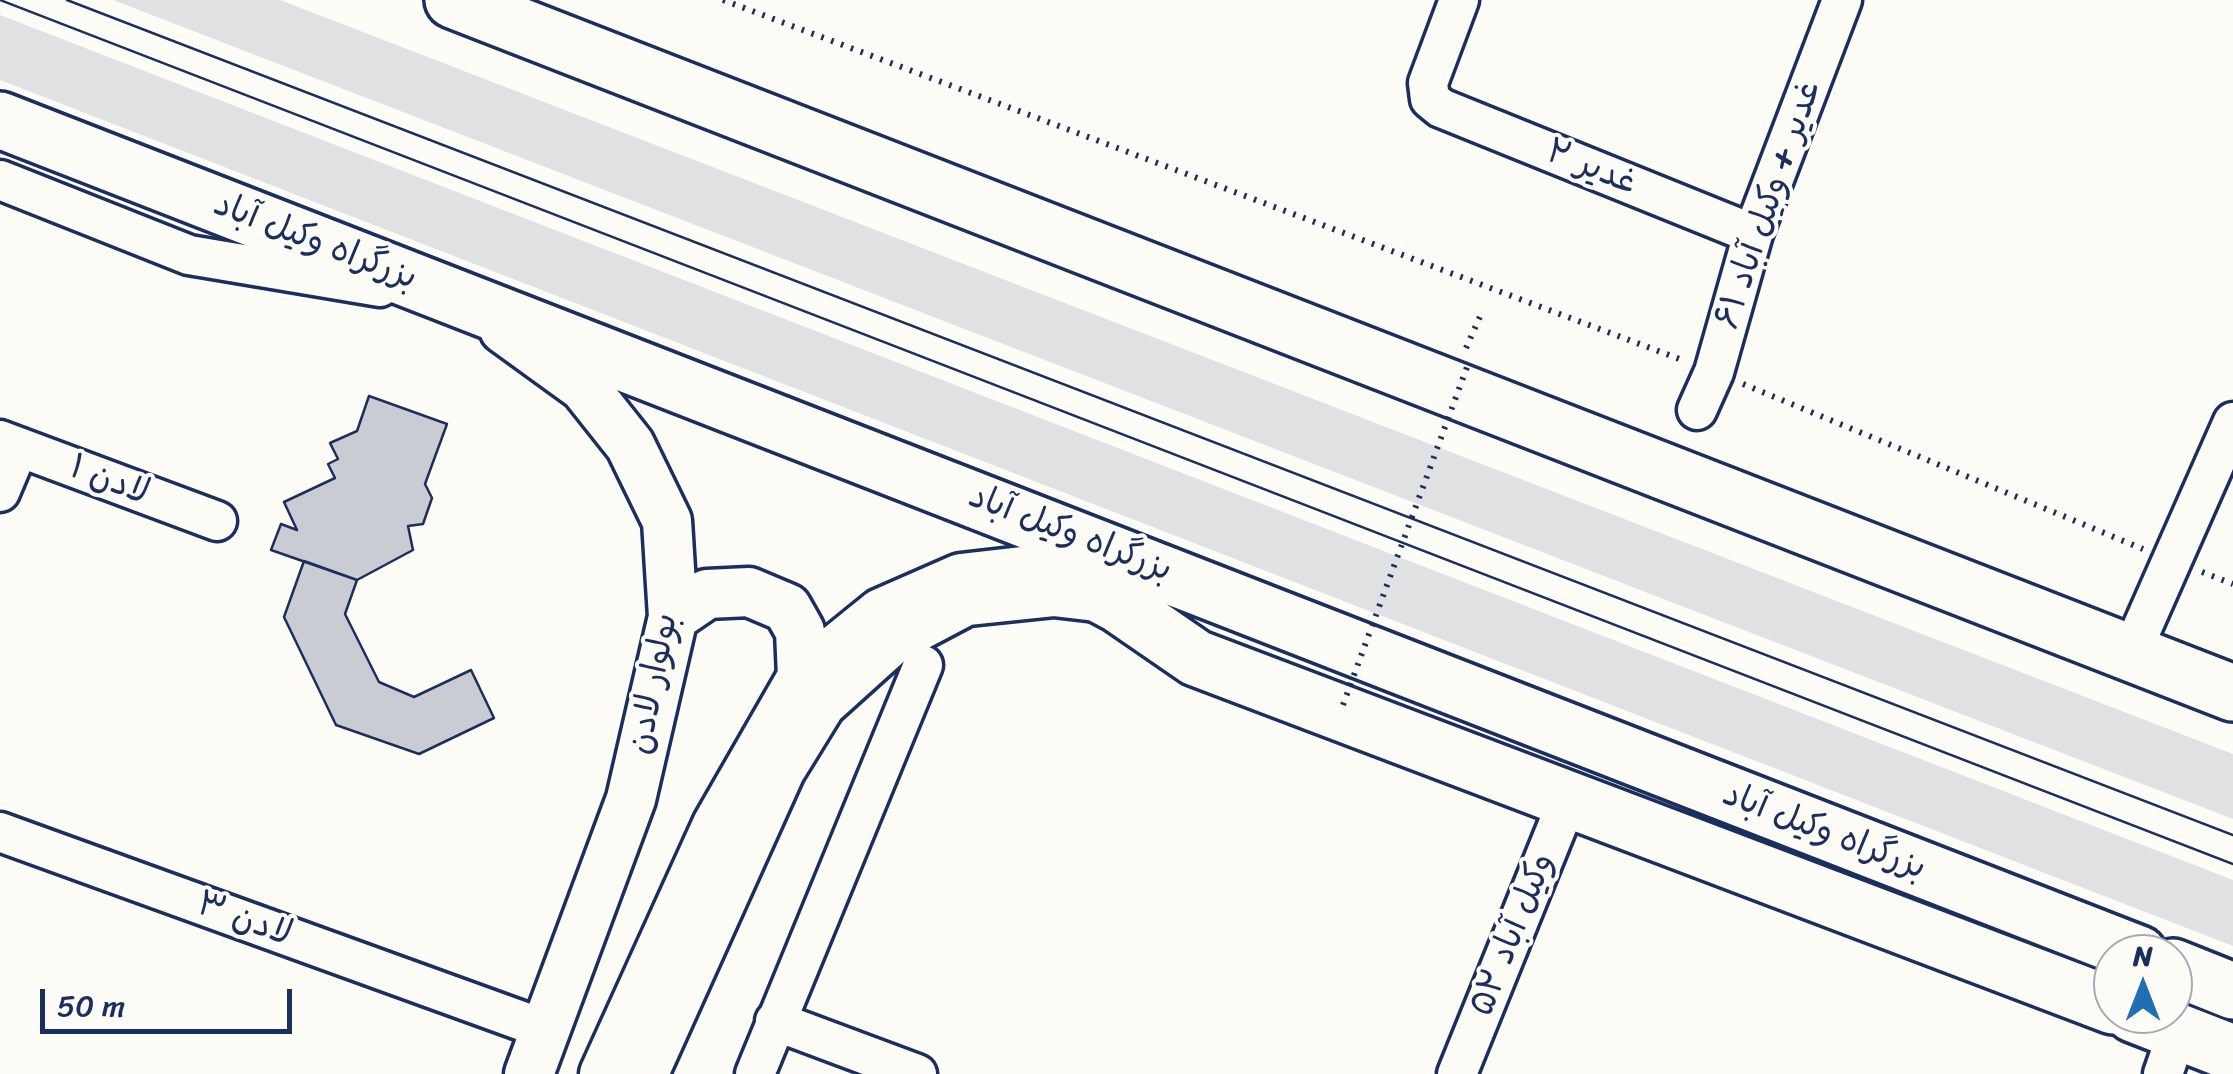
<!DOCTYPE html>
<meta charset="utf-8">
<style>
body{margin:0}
#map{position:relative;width:2233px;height:1074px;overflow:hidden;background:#fdfcf7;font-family:Sriracha,sans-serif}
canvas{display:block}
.north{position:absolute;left:2093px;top:934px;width:100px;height:100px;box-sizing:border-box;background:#fdfcf7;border:2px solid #a3aaba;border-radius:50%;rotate:0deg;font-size:28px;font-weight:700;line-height:40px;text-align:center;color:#1b2f5e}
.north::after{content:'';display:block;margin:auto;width:35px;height:45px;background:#1f6fb2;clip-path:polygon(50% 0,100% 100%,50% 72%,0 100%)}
.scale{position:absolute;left:40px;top:989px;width:252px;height:45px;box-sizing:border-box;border:5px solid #1b2f5e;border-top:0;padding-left:12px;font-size:30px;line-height:35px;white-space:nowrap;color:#1b2f5e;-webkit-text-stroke:8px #fdfcf7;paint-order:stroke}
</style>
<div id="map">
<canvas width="2233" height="1074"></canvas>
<div class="north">N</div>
<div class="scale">50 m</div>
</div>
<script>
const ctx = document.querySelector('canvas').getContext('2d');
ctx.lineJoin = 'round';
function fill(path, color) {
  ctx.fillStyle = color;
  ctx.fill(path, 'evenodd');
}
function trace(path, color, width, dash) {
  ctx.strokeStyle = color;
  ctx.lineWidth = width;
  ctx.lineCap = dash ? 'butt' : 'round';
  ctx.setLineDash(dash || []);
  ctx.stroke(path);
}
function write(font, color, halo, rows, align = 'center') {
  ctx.font = font + ' Sriracha,"Playpen Sans Arabic",sans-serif';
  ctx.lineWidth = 8;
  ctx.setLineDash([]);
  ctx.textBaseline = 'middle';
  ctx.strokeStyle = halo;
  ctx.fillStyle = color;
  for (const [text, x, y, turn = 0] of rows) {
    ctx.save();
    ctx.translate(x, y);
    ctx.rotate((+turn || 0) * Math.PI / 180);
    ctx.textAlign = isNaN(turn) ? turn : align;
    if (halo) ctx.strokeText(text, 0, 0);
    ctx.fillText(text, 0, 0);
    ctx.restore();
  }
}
fill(new Path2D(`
 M113 0H280L2233 754V819Z
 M0 15 2233 880V946L0 80Z`), '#e0e1e3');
const building = new Path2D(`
 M369 396 447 424 425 484 432 498 423 524 408 526 413 550 357 580 271 550 281 524 297 530 284 502 335 478 328 464 338 459 330 443 357 431Z
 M304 561 357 580 345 614 379 682 414 697 471 670 494 718 419 754 336 725 284 617Z`);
fill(building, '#c9ccd3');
trace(building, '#1b2f5e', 2.5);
const minor = new Path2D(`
 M1459 0 1428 83 1430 99 1441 108 1753 234
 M0 180 189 255 380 287
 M1697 410 1714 372 1753 234 1842 0
 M0 440 217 521
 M0 492 19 447
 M2131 653 2233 422
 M0 832 544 1029
 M775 1021 917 1074
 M649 1074 785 772 825 707 895 644 967 606 1053 597 1096 602
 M755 1074 923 665
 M1457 1074 1569 797
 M2163 1074 2178 1031`);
const major = new Path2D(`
 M504 329 584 387 630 445 667 521 673 617 631 799 529 1074
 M673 617 707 594 749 592 787 608 800 631 802 677
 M604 1074 717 825 802 677 881 613 961 578 1083 564`);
const highway = new Path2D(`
 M453 0 2233 693
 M0 120 2139 954
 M1046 566 1119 605 1196 658 2113 1006
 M2173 967 2233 991
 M2133 1014 2233 1053`);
trace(minor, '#1b2f5e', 45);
trace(major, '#1b2f5e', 55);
trace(highway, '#1b2f5e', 62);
trace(new Path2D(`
 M723 0 1685 361
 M1466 348 1482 312
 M1743 384 2143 549
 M2202 572 2233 584`), '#1b2f5e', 6, [2.5, 8]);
trace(minor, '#fdfcf7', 38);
trace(major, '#fdfcf7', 48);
trace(highway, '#fdfcf7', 55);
trace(new Path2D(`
 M0 0 2233 864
 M67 0 2233 835`), '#1b2f5e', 2.5);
trace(new Path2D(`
 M1343 705 1467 367`), '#1b2f5e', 6, [2.5, 8]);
write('35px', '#1b2f5e', '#fdfcf7', [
 ["غدیر ۲",1591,168,22],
 ["غدیر + وکیل آباد ۶۱",1769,205,-71],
 ["بزرگراه وکیل آباد",315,242,21],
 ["لادن ۱",109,481,21],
 ["بزرگراه وکیل آباد",1070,534,21],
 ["بولوار لادن",654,684,-79],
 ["بزرگراه وکیل آباد",1824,832,21],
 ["لادن ۳",244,920,20],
 ["۵۲ وکیل آباد",1513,935,-68]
]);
</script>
